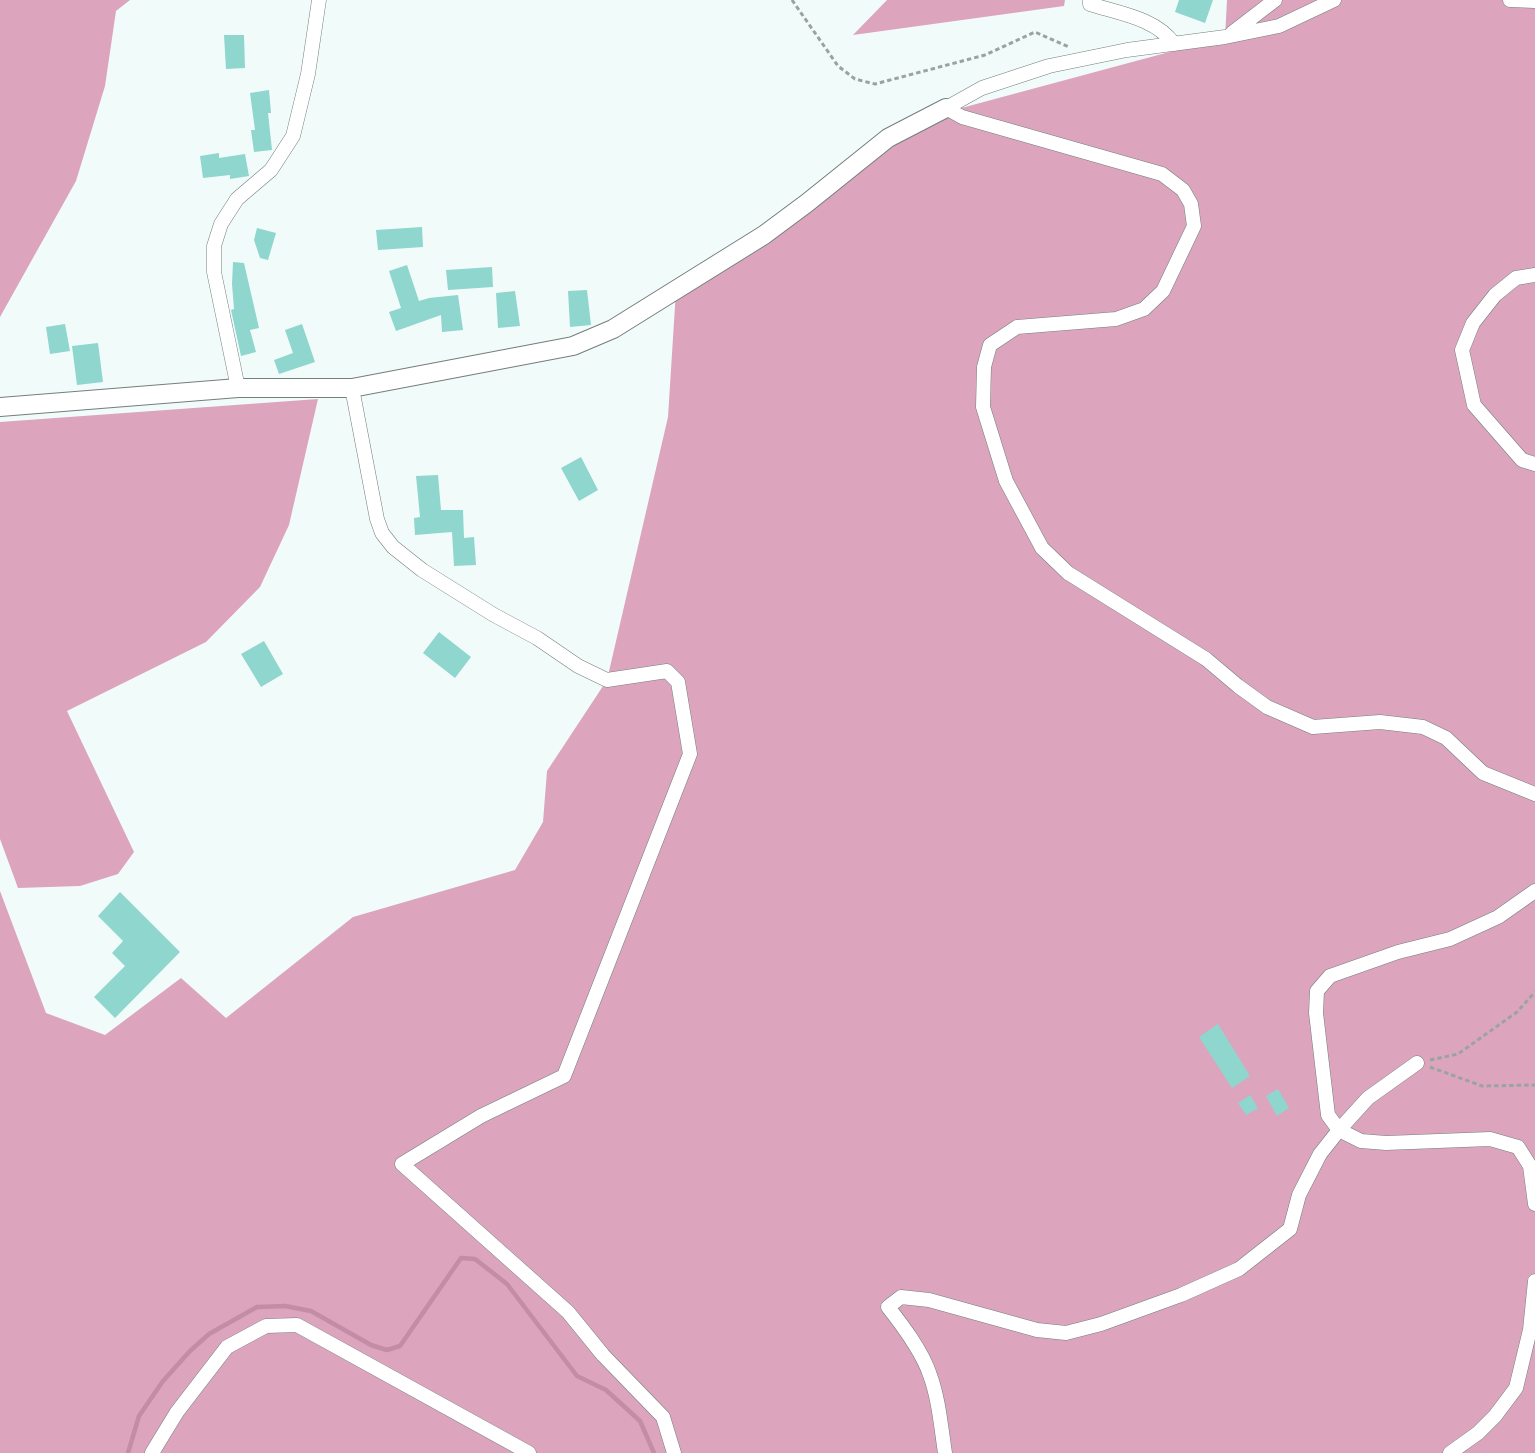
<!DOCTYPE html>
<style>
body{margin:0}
canvas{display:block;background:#f1fbfa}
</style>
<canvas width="1535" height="1453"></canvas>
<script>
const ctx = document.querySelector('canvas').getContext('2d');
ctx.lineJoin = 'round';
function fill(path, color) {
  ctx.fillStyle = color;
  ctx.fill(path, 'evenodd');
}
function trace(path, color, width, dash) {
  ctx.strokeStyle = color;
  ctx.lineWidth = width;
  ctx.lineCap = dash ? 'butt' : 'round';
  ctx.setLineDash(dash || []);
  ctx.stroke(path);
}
fill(new Path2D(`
 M0 0H130L116 11 105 86 76 181 0 317Z
 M887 0H1065L1064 6 853 35Z
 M1227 0H1535V1453H0V891L46 1013 105 1035 181 978 226 1018 353 917 515 870 543 822 547 771 607 680 668 417 676 290 928 117 1225 37Z
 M318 399 289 525 260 587 206 642 67 711 134 852 118 874 80 886 18 888 0 839V422Z`), '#dca5bd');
trace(new Path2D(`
 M128 1453 139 1416 163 1381 190 1351 209 1334 257 1307 285 1306 311 1311 371 1345 387 1350 400 1346 461 1258 475 1259 507 1284 577 1376 606 1390 640 1421 654 1453`), '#c38da5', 4.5);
fill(new Path2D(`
 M1179 0H1213L1205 23 1175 12Z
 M224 35H244L245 68 226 69Z
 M269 90 271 113H268L272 150 254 152 251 130H255L250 93Z
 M219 153V158L245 154 249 176 230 179V175L203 178 200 156Z
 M422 227 423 247 378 250 376 230Z
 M257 228 276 233 268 260 260 258 254 240Z
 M233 262 244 263 259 328 250 330 256 352 241 356 231 310 234 309 232 284Z
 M407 265 419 301 429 298 458 295 463 330 442 332 441 315 396 331 389 312 401 308 389 271Z
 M492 267 493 287 448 290 446 270Z
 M587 290 591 325 570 327 568 291Z
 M515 291 520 326 498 328 496 293Z
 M65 324 70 351 50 354 46 327Z
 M302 324 315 362 279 374 274 360 293 353 285 330Z
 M98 343 103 382 77 385 72 346Z
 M581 457 598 490 579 501 561 468Z
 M438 475 441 510H463L464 538 474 537 476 565 454 566 452 532 415 535 414 518 420 517 416 476Z
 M439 632 471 657 455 678 423 653Z
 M264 641 283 674 261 687 241 654Z
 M120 892 180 952 115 1018 94 997 125 966 112 953 123 941 98 916Z
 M1218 1024 1250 1076 1232 1088 1199 1037Z
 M1278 1089 1289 1108 1277 1116 1266 1096Z
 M1250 1095 1258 1108 1246 1115 1238 1103Z`), '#8fd6ce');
const street = new Path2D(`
 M1090 0V4C1118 13 1156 18 1174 44
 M1334 0 1279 26 1225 37 1127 50 1049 66 982 88 946 108 962 117 1162 174 1183 190 1191 204 1194 226 1163 291 1144 309 1116 319 1017 327 990 345 984 367 983 407 1006 481 1042 548 1068 573 1206 659 1238 686 1267 707 1313 727 1380 722 1423 727 1446 738 1483 773 1535 794
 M1510 0 1535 1
 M1232 33 1275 0
 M1535 275 1516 278 1495 295 1473 323 1462 350 1474 405 1522 460 1535 464
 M238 388 214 272V246L221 224 237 199 271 170 293 136 308 74 319 0
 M352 388 377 519 382 533 393 547 422 570 494 615 537 638 578 666 607 680 667 671 678 682 690 754 564 1076 481 1116 402 1164 568 1312 603 1355 663 1417 674 1453
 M1535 891 1498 917 1450 939 1398 952 1330 976 1317 991 1316 1013 1328 1115 1339 1130 1361 1141 1386 1143 1490 1139 1518 1147 1530 1166 1535 1204
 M152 1453 177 1412 227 1347 266 1326 297 1325 529 1453
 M945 1453C941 1427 939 1400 930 1375 922 1351 903 1326 888 1307L901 1297 929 1300 1037 1330 1066 1333 1101 1324 1181 1295 1239 1269 1290 1229 1299 1195 1320 1154 1339 1130 1368 1098 1417 1063
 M1450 1453 1478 1433 1495 1416 1516 1388 1530 1330 1535 1281`);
const secondary = new Path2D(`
 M0 407 238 388H352L573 346 613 329 764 235 807 203 888 138 946 108`);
trace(street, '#757e7d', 15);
trace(secondary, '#757e7d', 20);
trace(new Path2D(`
 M792 0 838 66 855 79 875 84 985 55 1035 32 1069 47
 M1430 1060 1458 1054 1517 1012 1535 992
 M1430 1067 1482 1086 1535 1085`), '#9ba3a2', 3, [4.5, 3]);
trace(street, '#fff', 14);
trace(secondary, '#fff', 18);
</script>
